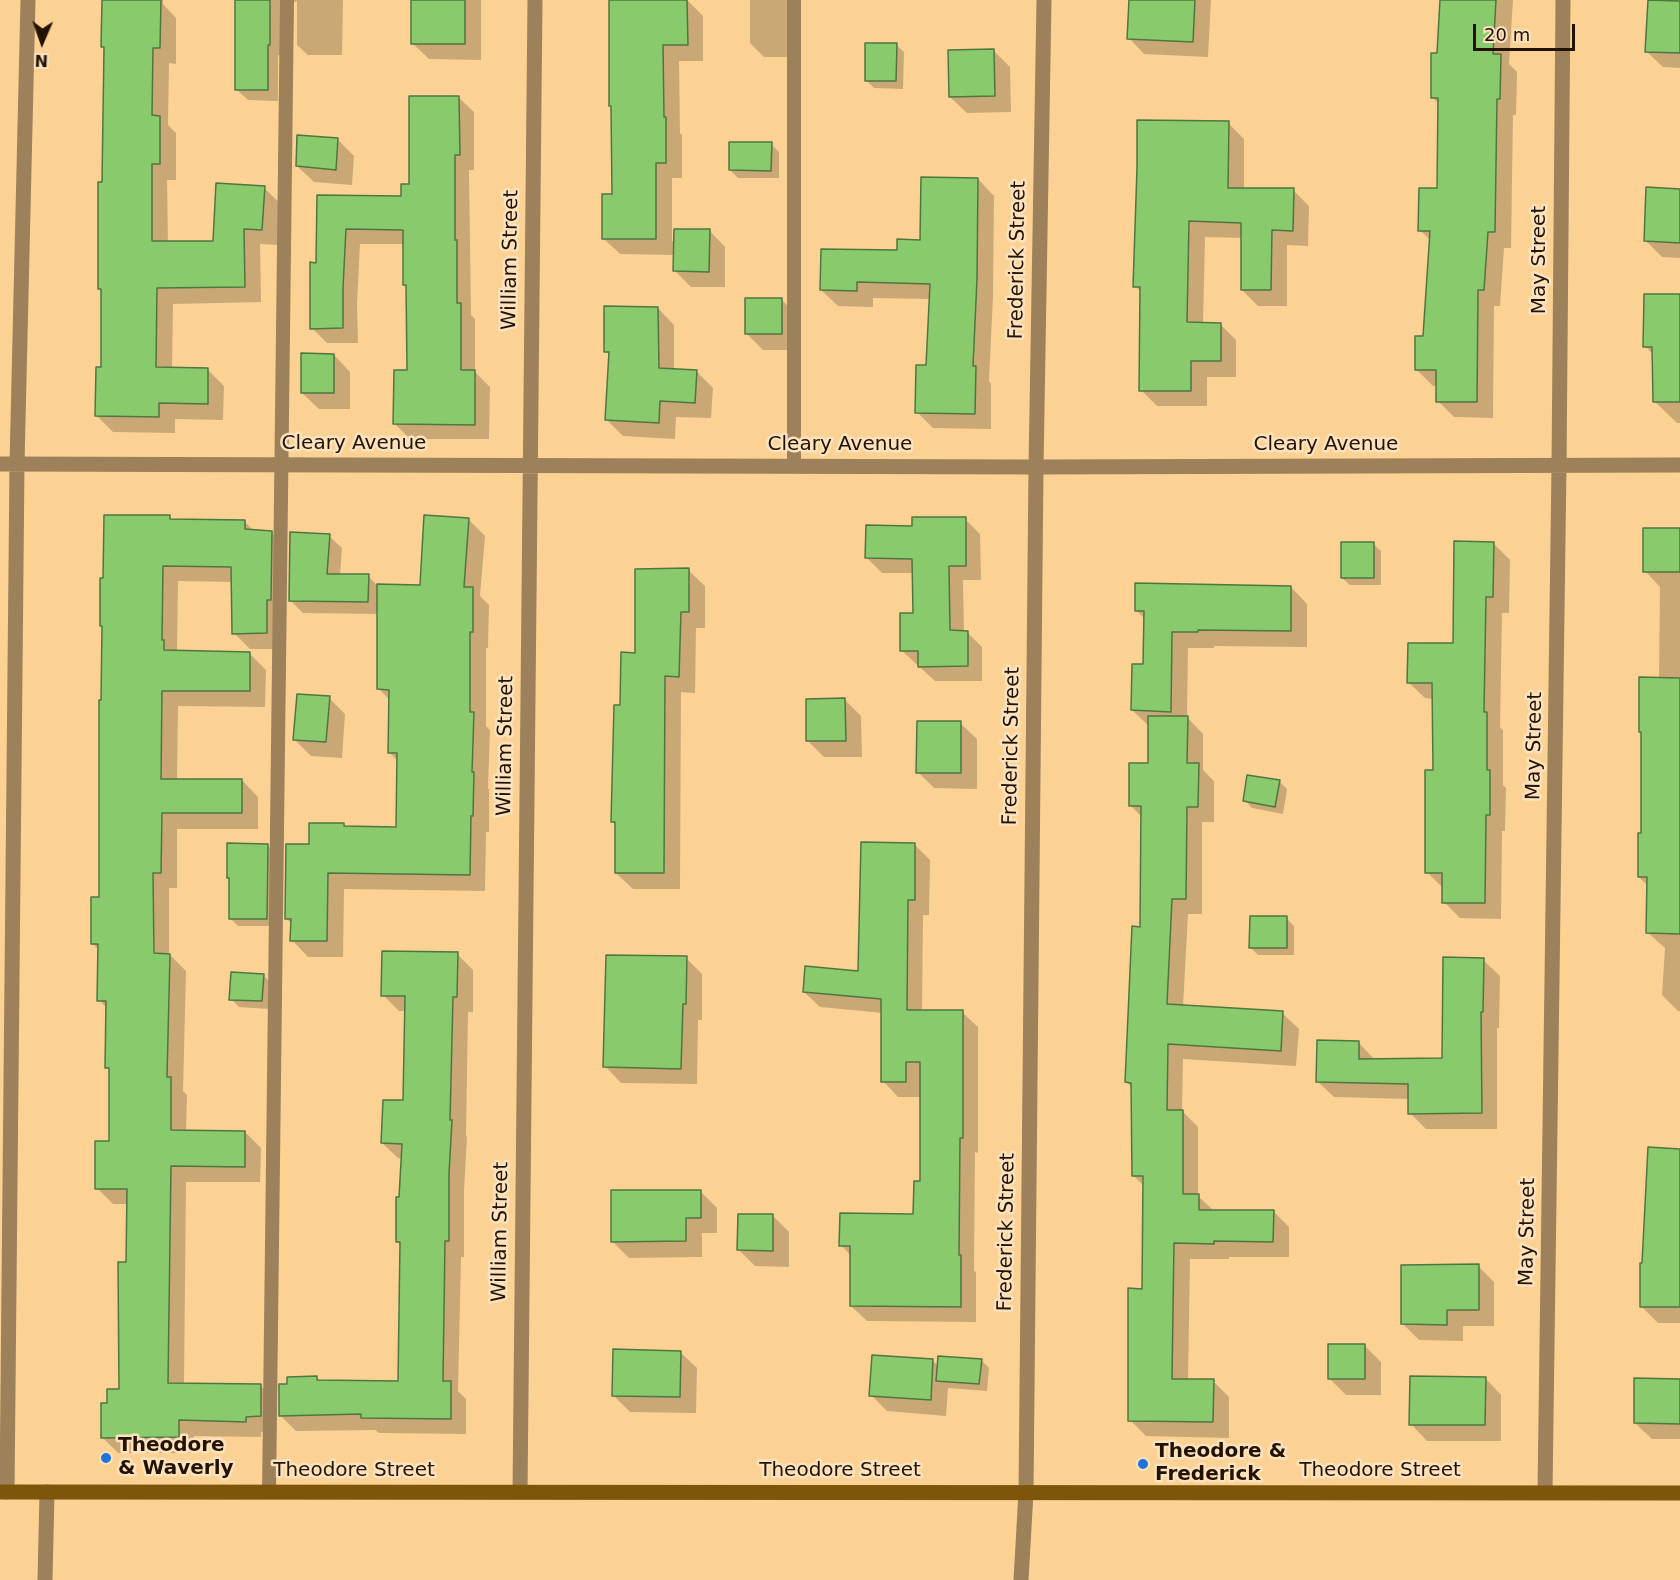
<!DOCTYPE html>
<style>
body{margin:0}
#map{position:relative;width:1680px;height:1580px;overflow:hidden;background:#fcd294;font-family:"DejaVu Sans",sans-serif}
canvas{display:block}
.north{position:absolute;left:12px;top:12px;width:60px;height:60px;-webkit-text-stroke:4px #fce2be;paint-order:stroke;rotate:182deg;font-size:16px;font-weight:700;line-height:24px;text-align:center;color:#221300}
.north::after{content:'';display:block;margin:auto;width:21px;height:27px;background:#221300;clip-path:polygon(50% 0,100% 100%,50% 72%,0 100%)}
.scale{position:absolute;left:1473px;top:24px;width:102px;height:27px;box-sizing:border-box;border:3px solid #221300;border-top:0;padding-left:8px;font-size:18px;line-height:21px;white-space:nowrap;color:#221300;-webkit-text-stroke:4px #fce2be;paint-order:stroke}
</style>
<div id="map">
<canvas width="1680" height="1580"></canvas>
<div class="north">N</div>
<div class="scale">20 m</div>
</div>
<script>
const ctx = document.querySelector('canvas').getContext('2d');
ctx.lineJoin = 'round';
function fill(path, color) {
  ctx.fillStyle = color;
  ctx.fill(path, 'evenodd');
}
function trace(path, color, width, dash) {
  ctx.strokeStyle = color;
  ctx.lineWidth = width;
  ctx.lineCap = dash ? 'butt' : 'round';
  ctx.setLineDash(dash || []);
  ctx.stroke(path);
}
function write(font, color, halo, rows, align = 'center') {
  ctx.font = font + ' "DejaVu Sans",sans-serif';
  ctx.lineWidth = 5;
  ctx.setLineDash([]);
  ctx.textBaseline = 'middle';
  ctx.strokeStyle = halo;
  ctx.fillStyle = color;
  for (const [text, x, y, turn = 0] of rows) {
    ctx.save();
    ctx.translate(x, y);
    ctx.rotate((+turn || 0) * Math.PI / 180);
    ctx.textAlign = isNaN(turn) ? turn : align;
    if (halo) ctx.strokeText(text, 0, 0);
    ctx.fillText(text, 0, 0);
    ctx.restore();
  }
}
fill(new Path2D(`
 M103 0H163V4L176 18V64L169 63 168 125 176 133V180H167L168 243 214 242 264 188 281 204 278 245 260 244 261 302 173 304 172 369 208 370 224 386 223 420 175 419V433L113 432 97 416 102 368 103 292 99 288 103 184 105 49 103 46Z
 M237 0H343L342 55H308L297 45V1L294 2 290 6 288 55H278V101L248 100 237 90Z
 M413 0H481V60L429 59 412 43Z
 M611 0H687L703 16V61H679L680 133 682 135V178H672V241L709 230 725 247V287H691L674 270 675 255 620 254 603 238 614 195Z
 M750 0H794V57H764L750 43Z
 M1130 0H1211L1208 57 1144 54 1129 38Z
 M1442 0H1513L1509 64 1517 72 1516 115H1513L1511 248H1504L1500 306H1494L1493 418 1454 417 1438 401V386H1433L1416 369 1425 338 1431 241 1420 230 1438 189 1440 105 1433 98 1438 55Z
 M1661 0H1680V68L1663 67 1646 51Z
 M896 45 904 52 903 89 874 88 866 80Z
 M994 51 1010 67 1011 112 967 113 950 97Z
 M459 98 474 112V170H469L471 315 475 319V372L490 387 489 439H410L395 424 408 371V288L404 285V244H360L357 304 358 343H327L312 328 318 264V197H402Z
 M1228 123 1244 139V189L1293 190 1309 206 1308 246 1287 245V306H1258L1242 290V238L1205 237 1203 324H1220L1236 340V377H1207V406H1157L1141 390V292L1135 286Z
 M338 140 354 156 352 185 314 182 297 166Z
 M771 144 779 152V178H738L730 170Z
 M978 179 994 196 993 296 989 381 991 384V429L933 428 917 412 928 366 931 299 873 298V307L838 306 821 290 921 241Z
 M1680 190V258L1662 257 1646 241Z
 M1680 296V423H1677L1654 401V355L1645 346Z
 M781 299 797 316V350H763L746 333Z
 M658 308 674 325V370L697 372 713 388 711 418 676 417 675 439 623 436 607 420 611 356 606 352Z
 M334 355 350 372V409H319L302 393Z
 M169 517 173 521 245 522 254 531 271 532 287 548 283 649H250L234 633 233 582 178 581 177 652 250 654 266 670 265 707 178 706 177 781 242 780 258 797V829H177V888H169V954L186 971 183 1091 187 1095 186 1132H245L261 1148 260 1182H186L184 1385 261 1386 277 1402 276 1432H261V1437L194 1436V1453H118L102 1437 108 1404 120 1390 127 1263 128 1204H113L97 1188 110 1143 111 1071 107 1068V1008L99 1000 100 951 92 943Z
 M965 519 980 534 981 580H963L964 632H967L982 647V681H935L901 650 914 614V573H882L867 558 913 528Z
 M469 520 485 536 480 596 489 605 488 648H486V726L490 730 488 788 489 790V832H486L485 891 344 889 343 957H308L292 940V924L286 918 311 846 344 824 347 828 398 829V761L389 752 391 701 379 689V614L303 613 290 600 329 536 342 548 340 576H368L378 586 421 587Z
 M1680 529V1011H1678L1662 995 1665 948 1647 932 1648 886 1639 877 1642 835 1643 734 1640 731 1659 679 1660 587 1645 571Z
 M1493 543 1510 560 1509 613H1502L1500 727 1503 730V785L1506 788 1505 831H1502L1501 919 1460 918 1444 902V889L1427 872 1435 771 1433 699 1425 698 1408 682 1454 645Z
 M1373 544 1381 551V585H1350L1342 578Z
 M688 570 705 586V628H696L695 693 681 692 680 889H633L616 873V825L613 822 622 707 637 654Z
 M1291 587 1307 604V647L1214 646V648H1188L1187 717 1203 734V770L1214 781V822H1202V914H1188L1183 1007 1282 1013 1299 1029 1296 1066 1183 1059 1182 1111 1198 1127V1196L1214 1211H1273L1289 1227V1257H1229V1259H1190L1188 1380 1213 1381 1229 1397V1438L1146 1436 1130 1420 1144 1290 1145 1187 1134 1176 1133 1088 1126 1082 1141 928 1142 817 1130 805 1149 765 1150 727 1132 710 1145 666 1146 620 1136 610Z
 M329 698 345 714 342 758 311 756 295 740Z
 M845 700 861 716 862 757H824L808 741Z
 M960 723 977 739V789L934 788 918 772Z
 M1279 781 1287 789 1283 814 1252 808 1245 800Z
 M267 845 275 853 274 926H238L230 918 231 880 228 878Z
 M915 845 930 860 929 915H923L922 1012H962L978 1027V1153L975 1152 974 1271 976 1272V1322L867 1321 851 1306 852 1257 841 1245 915 1215 922 1183V1097H898L883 1081V1013L820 1007 804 992 859 973Z
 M1286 918 1294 926V955H1258L1250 947Z
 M457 954 473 970V1012H468L466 1136 467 1137 464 1191V1257H461L458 1391 466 1399V1434L379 1433 375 1430 296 1431 280 1415 317 1378 321 1382H399L401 1245 398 1242 403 1159 398 1158 382 1143 405 1102 406 1011H399L383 995Z
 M686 958 702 974V1020H698L697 1084 621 1083 605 1066Z
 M1483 960 1500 976 1499 1028H1497V1129H1426L1410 1113V1099L1334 1097 1317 1081 1358 1042 1375 1060H1443Z
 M263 975 271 983 269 1009 239 1007 231 999Z
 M1680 1150V1323H1658L1641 1306Z
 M700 1191 717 1208V1233H702V1257L629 1258 612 1241Z
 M773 1216 789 1232V1267L755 1266 739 1250Z
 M1478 1266 1494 1282V1326H1463V1341L1419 1340 1403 1324Z
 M1364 1345 1381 1362V1395H1346L1329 1378Z
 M680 1352 697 1368 696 1413 630 1412 613 1395Z
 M981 1360 989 1368 987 1391 948 1388 946 1416 887 1411 871 1395 933 1361 939 1367Z
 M1485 1378 1501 1395V1441H1427L1411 1424Z
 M1680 1380V1439H1652L1635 1423Z`), '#0003');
const building = new Path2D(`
 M102 0H161L160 48H153L152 115 160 116V164H152V241H213L216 183 265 186 262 230 244 229 245 287 157 288 156 367 208 368V404L159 403V417L95 416 96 367H101V289H98V182H102L104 47H101Z
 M235 0H270V45H268V90H235Z
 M411 0H465V44H411Z
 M609 0H687L688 45H663L664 117H666V163H656V239H602V194H612L611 106H609Z
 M1129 0H1195L1193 42 1127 39Z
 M1440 0H1496L1493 54H1501L1500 99H1497L1495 232H1488L1484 290H1478L1477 402H1436V370H1415V336H1423L1430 231H1418L1419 188H1437L1438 98H1431V53H1437Z
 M1648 0 1680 1V53L1645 52Z
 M865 43H897L896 81H865Z
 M994 49 995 96 949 97 948 50Z
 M409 96H459L460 155H455V240H457V303H461V370H475V425L393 424 394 370H407L406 285H403V230L346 229 343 288V328L310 329V262L316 263 317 195 401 196V184H409Z
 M1137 120 1229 121 1228 188H1294L1293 231 1272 230 1271 290H1241V223L1189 221 1187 322 1221 323V361H1191V391H1139L1140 287H1133L1137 168Z
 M297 135 338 138 336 170 296 166Z
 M729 142H772L771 171 729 170Z
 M921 177 978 178 977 279 973 366H976L975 414 915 413 916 365H926L930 284 857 282V291L820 290 821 249 897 250V239L920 240Z
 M1646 187 1680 189V243L1644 241Z
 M674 229H710L709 272 673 271Z
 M1644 294H1680V402H1653L1652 347H1643Z
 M745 298H782V334H745Z
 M604 306 658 307 659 368 697 370 695 403 660 401 659 423 605 420 609 352H604Z
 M301 353 334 354V393H301Z
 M104 515H170V519L245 520V529L272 531 271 600H267V633L232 634 231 567 163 566 162 640H164V650L250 652V691H162L161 779H242V813H162L161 873H153L154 953 170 954 167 1077H171V1130L245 1131V1167L171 1166 168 1383 261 1384V1416L246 1417V1422L179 1420V1437L101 1438V1403H107V1389H119L118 1262H126L127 1189H95V1141H109V1068H105L106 1001H97L98 944H91V897H99V700H101L102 626H100V578H103Z
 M424 515 469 518 464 587H473V632H470V712H474L472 772H474L473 816H471L470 875 328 873 327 941H290L291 919H285L286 844H309V823H344V826L396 827 397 753H388L389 690 377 689V584L420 585Z
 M912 517H966V566H949L950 630 968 631V666L918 667V651H900V613H913L912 559 865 558 866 525 912 526Z
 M1643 528H1680V572H1643Z
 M290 532 330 534 327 574H369L368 602 289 601Z
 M1454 541 1494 542 1493 597H1486L1484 712H1487V770H1490V815H1486L1485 903H1442V873H1425V770H1433L1432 683H1407L1408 643H1453Z
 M1341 542H1374V578H1341Z
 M689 568V612H681L679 677 665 676 664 873H615V822H611L614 705H620L621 652 635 653V569Z
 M1135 583 1291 586V631L1198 630V632H1172L1171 712 1131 710 1132 664H1143L1144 611H1135Z
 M1639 677 1680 678V934L1646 933 1647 877H1638V833H1641V732H1639Z
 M297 694 330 696 326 742 293 740Z
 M845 698 846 741H806V699Z
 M1148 716H1188L1187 763H1199L1198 807H1187L1186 899H1172L1167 1004 1283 1011 1281 1051 1168 1044 1167 1110H1183V1194H1199V1210H1274L1273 1242 1214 1241V1244L1174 1243 1172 1379H1214L1213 1422 1128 1421V1288L1142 1289 1143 1176H1132L1131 1083 1125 1082 1132 926 1140 927 1141 806H1129V763H1148Z
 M917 721H961V773H916Z
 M1247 775 1280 780 1275 807 1243 801Z
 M861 842 915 843V900H908L907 1010H963V1138H960L959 1255H961V1307L850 1306V1246H839L840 1213 913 1214 914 1181H920V1062H906V1082H881V999L803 992 805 966 858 971Z
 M227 843 268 844 267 919H229V878H227Z
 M1250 916H1287V948H1249Z
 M382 951 458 952 457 997H453L450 1120H452L449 1174V1241H445L443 1381H451V1419L361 1418V1414L279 1416V1384H287V1377L317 1376V1380L398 1381 400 1242H396V1197H399L402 1144 381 1143 383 1100H403L405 996H381Z
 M606 955 687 956 686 1004H683L681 1069 603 1067Z
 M1443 957 1484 958 1483 1012H1481L1482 1113 1408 1114V1084L1316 1082 1317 1040 1359 1041V1059L1442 1058Z
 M231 972 264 974 262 1001 229 1000Z
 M1648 1147 1680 1149V1307H1640V1263H1642Z
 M611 1190H701V1218H686V1241L611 1242Z
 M738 1214H773V1251L737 1250Z
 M1479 1264V1310H1447V1325L1401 1324V1265Z
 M1328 1344H1365V1379H1328Z
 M613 1349 681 1351 680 1397 612 1396Z
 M872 1355 933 1359 931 1400 869 1396Z
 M938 1356 982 1359 979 1384 936 1381Z
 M1410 1376 1486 1377 1485 1425H1409Z
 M1634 1378 1680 1379V1424L1634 1423Z`);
fill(building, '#89ca6d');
trace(building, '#507640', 1.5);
trace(new Path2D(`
 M794 0V466
 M269 1492 287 0`), '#9c815a', 14);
trace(new Path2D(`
 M0 464 1036 467 1680 465
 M7 1492 17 464 28 0
 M520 1492 535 0
 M1545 1492 1559 466 1563 0
 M45 1580 47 1492
 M1021 1580 1026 1492 1036 467 1044 0`), '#9c815a', 15);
trace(new Path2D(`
 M0 1492 1680 1493`), '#7d560c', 15);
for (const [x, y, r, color] of [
 [106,1458,6,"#1e73dd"],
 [1143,1464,6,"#1e73dd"]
]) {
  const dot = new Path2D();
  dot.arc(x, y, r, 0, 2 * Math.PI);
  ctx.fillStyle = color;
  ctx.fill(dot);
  trace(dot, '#fce2be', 2);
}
write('20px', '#221300', '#fce2be', [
 ["William Street",511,260,-89],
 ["Frederick Street",1018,260,-89],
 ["May Street",1540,260,-90],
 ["Cleary Avenue",354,444],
 ["Cleary Avenue",840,445],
 ["Cleary Avenue",1326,445],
 ["William Street",506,746,-89],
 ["Frederick Street",1012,746,-89],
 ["May Street",1535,746,-89],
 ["William Street",501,1232,-89],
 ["Frederick Street",1007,1232,-89],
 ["May Street",1528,1232,-89],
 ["Theodore Street",354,1471],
 ["Theodore Street",840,1471],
 ["Theodore Street",1380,1471]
]);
write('bold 20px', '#221300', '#fce2be', [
 ["Theodore",118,1446],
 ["& Waverly",118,1469],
 ["Theodore &",1155,1452],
 ["Frederick",1155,1475]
], 'left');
</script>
